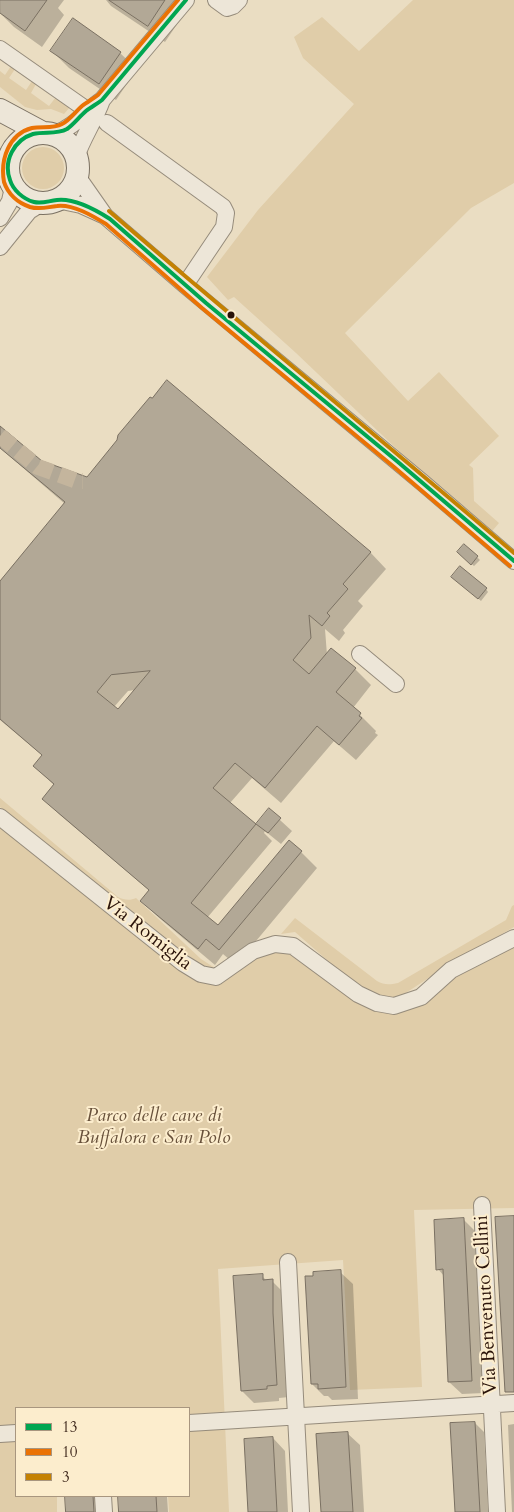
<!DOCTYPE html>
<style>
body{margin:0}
#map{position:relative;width:514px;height:1512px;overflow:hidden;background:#eaddc2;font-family:Cardo,serif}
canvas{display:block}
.legend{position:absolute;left:15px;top:1407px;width:175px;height:90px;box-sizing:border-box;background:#fcedcd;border:1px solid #a8967f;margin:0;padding:6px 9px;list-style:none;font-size:15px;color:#2a1309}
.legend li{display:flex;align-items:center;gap:10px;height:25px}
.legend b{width:25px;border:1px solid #a8967f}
</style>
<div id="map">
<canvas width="514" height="1512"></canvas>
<ul class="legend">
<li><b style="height:6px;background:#00a651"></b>13</li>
<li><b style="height:6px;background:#ea7204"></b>10</li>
<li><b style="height:6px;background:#c48102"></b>3</li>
</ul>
</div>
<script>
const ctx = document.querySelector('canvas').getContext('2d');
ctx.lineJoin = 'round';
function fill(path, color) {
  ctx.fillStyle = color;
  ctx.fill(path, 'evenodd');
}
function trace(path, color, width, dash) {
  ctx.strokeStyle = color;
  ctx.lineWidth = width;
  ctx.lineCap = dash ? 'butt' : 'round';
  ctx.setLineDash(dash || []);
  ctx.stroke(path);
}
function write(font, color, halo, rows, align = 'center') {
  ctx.font = font + ' Cardo,serif';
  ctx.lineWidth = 4;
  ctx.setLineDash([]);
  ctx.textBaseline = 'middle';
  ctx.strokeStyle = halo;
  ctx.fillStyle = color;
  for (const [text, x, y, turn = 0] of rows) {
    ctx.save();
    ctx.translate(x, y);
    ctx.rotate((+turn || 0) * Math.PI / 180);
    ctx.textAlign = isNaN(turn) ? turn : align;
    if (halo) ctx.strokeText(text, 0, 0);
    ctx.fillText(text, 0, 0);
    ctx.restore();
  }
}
fill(new Path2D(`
 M413 0H514V183L471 208 345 333 408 401 439 372 499 436 469 465 473 468 474 501 499 523 488 536 296 353 234 297 228 300 207 277 258 210 354 104 303 58 294 37 322 17 359 51Z
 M11 66 15 69 9 78 26 90 32 81 36 84 31 93 49 106 56 97 70 107 64 114 51 109 37 110 25 107 0 87V71L5 75Z
 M22 168a21 21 0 1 1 42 0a21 21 0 1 1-42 0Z
 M0 798 118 897C124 900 130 901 136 898L201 959 215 968 210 970 204 967C134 916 66 863 0 807Z
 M0 823 201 981 221 984 258 957 275 951 289 954 337 987 373 1010 400 1013 426 1003 457 975 514 945V1208L414 1210 422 1387 350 1390 343 1260 218 1269 229 1512H169L168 1496H189V1408H16V1496H57V1512H0Z
 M514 905V927L447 966 398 998H384L359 988 295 932 281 934 295 918 377 981C384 985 389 985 398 983L506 920 512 906Z`), '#e0cda9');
fill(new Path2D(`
 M4 0H64L58 8 64 15 42 47 14 27 0 13V5Z
 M106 0H175L186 11 165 42 111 6Z
 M52 51 120 53 137 69 116 100 69 68Z
 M0 429 41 462 87 478 370 552 386 569 358 601 363 606 343 630 345 633 339 641 325 629 327 655 355 669 371 685 353 708 376 731 375 733 378 735 356 760 334 741 281 803 252 778 230 803 257 825 269 810 292 831 281 844 265 831 264 833 272 841 207 918 218 927 301 852 317 868 236 965 223 954 215 965 158 917 142 901 150 891 60 815 44 799 55 786 34 766 43 756 0 720V581L65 504 0 448ZM135 690 118 711 114 707 128 691Z
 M458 552 477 557 480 560 474 566Z
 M455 579 486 589 488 592 481 601Z
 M464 1220 476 1232 484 1393 462 1394 449 1382 444 1276 438 1269Z
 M340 1272 353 1284 358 1399 332 1400 328 1396H324L312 1384Z
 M262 1276 267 1281H272L284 1293 289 1397 279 1398V1401L254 1403 242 1391Z
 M475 1423 484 1432 488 1512H456Z
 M514 1424V1512H512L508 1425Z
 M347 1433 360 1445 364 1512H322Z
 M273 1438 285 1451 288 1512H249Z
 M66 1496H103L102 1512H67Z
 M119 1496H167L168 1512H120Z`), '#0003');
const building = new Path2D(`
 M0 0H47L25 31 0 13Z
 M109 0H165L148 26Z
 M73 18 121 52 99 84 50 51Z
 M167 380 371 552 343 584 348 589 327 613 330 616 322 626 309 615 311 638 293 660 309 674 331 648 356 668 336 692 361 713 359 716 362 718 339 745 317 726 265 788 235 763 213 788 256 824 191 903 218 925 289 840 302 851 219 950 206 939 198 949 140 901 149 890 42 799 54 784 33 766 42 755 0 719V581L65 502 0 448V426L42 461 87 477 117 440 118 435 150 397 152 398ZM150 671 118 709 97 692 111 675Z
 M464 544 478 556 471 565 457 552Z
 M460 566 487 588 478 599 451 577Z
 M269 808 281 818 268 833 256 824Z
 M514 1216V1392H505L495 1217Z
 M464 1218 472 1381 448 1382 443 1269 436 1270 434 1220Z
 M341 1270 346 1387 318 1389V1384H311L305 1276H313V1272Z
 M263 1274V1280L273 1279V1313L277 1385 267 1386V1389L241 1391 233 1276Z
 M475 1422 480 1512H455L450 1423Z
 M348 1432 353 1512H321L316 1434Z
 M273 1437 277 1512H248L244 1439Z
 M65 1496H93L94 1512H66Z
 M118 1496H156L157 1512H119Z`);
fill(building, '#b2a896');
trace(building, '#7a7062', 1);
trace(new Path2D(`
 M0 436 38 467 77 481H83`), '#c4b59d', 16, [16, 8]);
const street = new Path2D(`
 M216 0 227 8 233 6 239 0
 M0 49 87 110
 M107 123 223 207 226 213 224 227 185 285
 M55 134C74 127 86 111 102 100L186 0
 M76 157C83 137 95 120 102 100
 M77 176 105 216 185 285 423 483 514 561
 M57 200 81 205 103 215
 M0 218 10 201 13 187
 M0 247 29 211 42 203
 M360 654 396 684
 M0 817 183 963 201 974 216 977 253 951 275 944 293 946 358 994 377 1003 394 1006 421 997 451 970 514 938
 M482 1205 497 1512
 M288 1262 301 1512
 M189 1423 514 1403
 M0 1434 16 1433
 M103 1496 104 1512`);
const secondary = new Path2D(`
 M0 110 41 132
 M8 168a35 35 0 1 1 70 0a35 35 0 1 1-70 0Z`);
trace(street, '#958b7b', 18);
trace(secondary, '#7a7062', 24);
trace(street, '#ede6d8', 16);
trace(secondary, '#ede6d8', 22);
trace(new Path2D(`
 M186 0 102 100C97 104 91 107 86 111 79 117 74 124 67 129 56 135 45 131 33 134 14 140 3 161 10 180 13 190 23 199 34 202 42 204 48 201 57 200 74 198 96 210 110 219L206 303 398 462 514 561`), '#00a651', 4);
trace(new Path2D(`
 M178 0 98 95C93 99 87 102 82 106 75 112 70 120 62 124 53 129 42 126 32 128 9 134 0 159 4 182 8 194 18 203 30 207 40 210 47 207 57 206 73 204 93 216 106 224L202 308 394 467 510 566`), '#ea7204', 4);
trace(new Path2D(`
 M109 211C243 327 380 438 514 553`), '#c48102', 4);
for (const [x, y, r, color] of [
 [231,315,4.5,"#2a1309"]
]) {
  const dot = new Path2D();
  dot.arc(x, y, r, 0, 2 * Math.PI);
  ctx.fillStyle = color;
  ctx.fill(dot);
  trace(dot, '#fcedcd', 2);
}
write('19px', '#2a1309', '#fcedcd', [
 ["Via Romiglia",147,934,38],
 ["Via Benvenuto Cellini",487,1305,-93]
]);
write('italic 19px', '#67503a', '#fcedcd', [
 ["Parco delle cave di",154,1117],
 ["Buffalora e San Polo",154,1139]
]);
</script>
